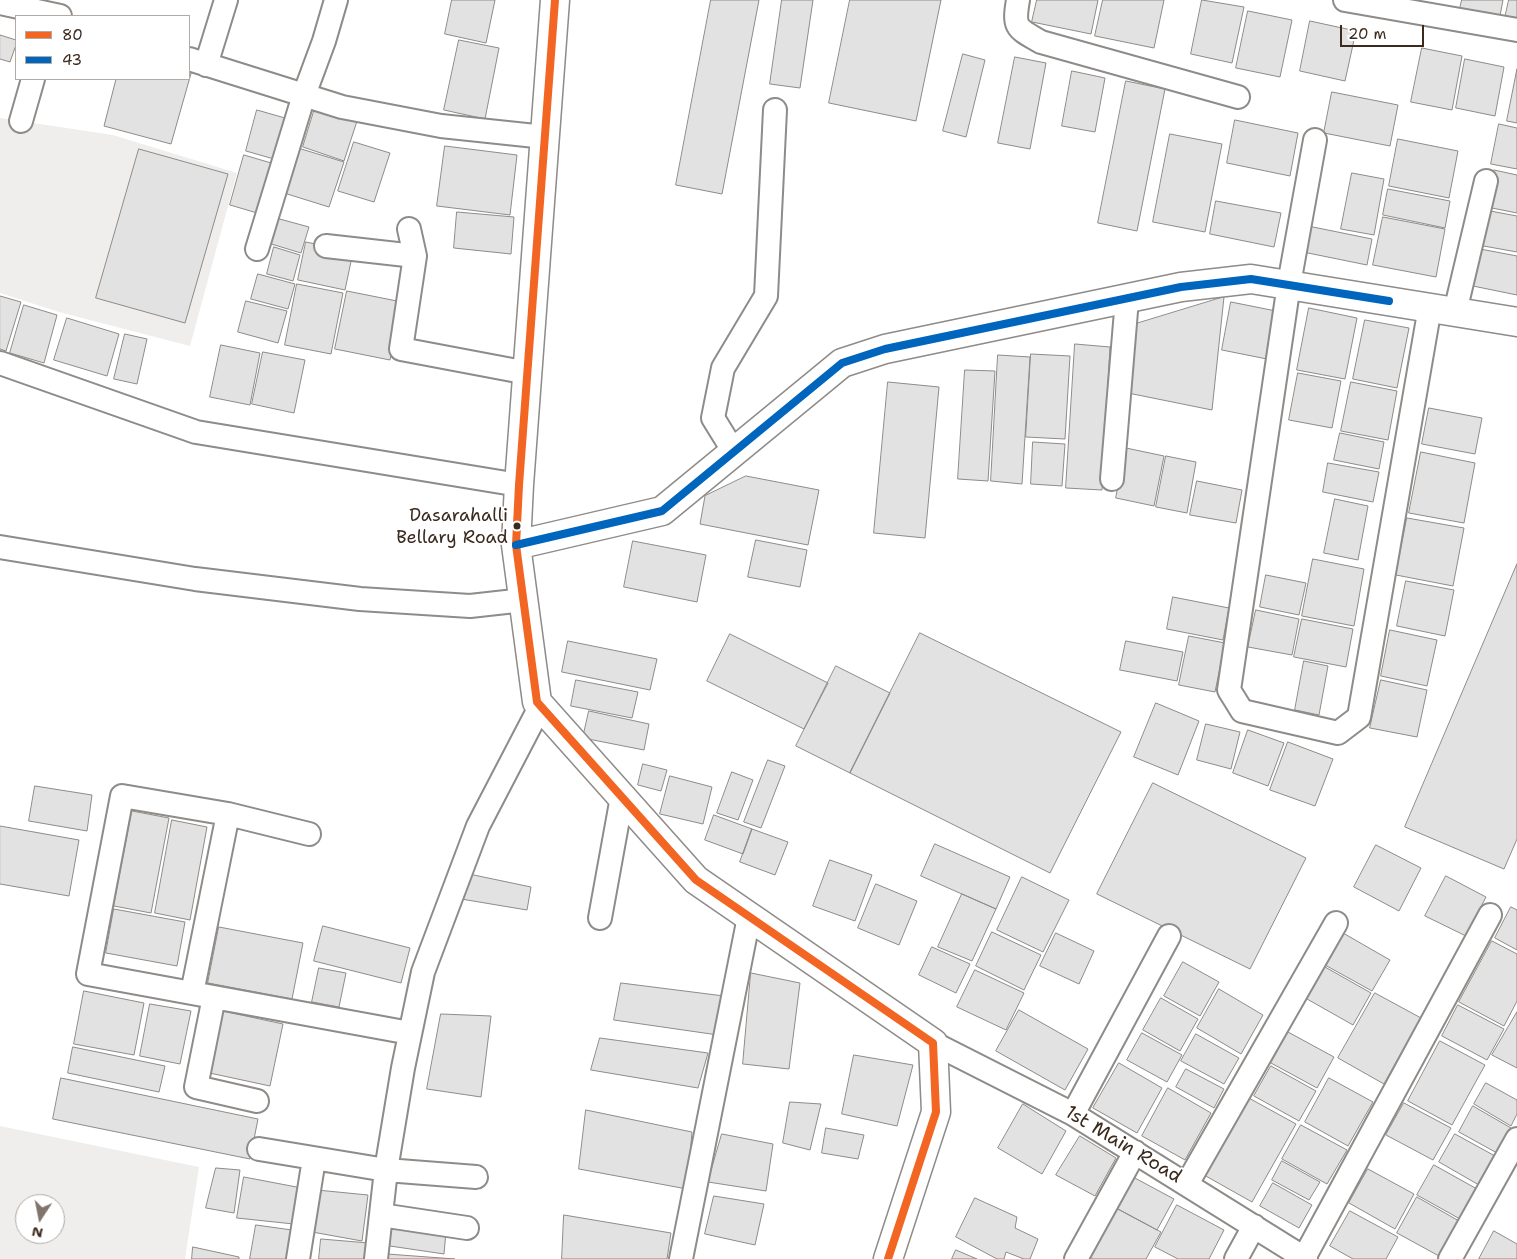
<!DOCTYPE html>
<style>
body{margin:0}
#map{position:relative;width:1517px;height:1259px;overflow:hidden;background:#fff;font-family:"Shantell Sans",sans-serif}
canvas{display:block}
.legend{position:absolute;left:15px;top:15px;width:175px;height:65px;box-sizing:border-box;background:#fff;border:1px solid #b1aaa5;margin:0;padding:6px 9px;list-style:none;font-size:15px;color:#3b2a1e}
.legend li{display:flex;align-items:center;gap:10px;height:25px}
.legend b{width:25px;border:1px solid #b1aaa5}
.north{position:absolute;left:15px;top:1194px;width:50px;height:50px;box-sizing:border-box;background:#fff;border:1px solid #b1aaa5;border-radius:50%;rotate:191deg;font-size:14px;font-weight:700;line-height:20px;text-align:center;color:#3b2a1e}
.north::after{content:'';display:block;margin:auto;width:18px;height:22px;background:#80756d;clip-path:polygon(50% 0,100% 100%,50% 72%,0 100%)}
.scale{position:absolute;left:1340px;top:25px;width:84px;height:22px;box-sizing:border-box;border:2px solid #3b2a1e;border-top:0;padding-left:6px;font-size:15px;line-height:18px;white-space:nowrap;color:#3b2a1e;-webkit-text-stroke:4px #fff;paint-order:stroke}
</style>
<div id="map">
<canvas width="1517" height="1259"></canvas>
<ul class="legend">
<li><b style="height:6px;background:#f26522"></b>80</li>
<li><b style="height:6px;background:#0065bd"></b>43</li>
</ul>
<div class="north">N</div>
<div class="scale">20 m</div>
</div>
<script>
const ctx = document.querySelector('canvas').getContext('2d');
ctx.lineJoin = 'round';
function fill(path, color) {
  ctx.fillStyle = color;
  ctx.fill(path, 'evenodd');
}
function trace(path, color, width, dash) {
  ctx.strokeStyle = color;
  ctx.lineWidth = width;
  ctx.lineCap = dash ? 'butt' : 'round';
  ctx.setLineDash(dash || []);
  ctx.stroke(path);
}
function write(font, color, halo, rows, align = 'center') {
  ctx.font = font + ' "Shantell Sans",sans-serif';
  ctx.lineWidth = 4;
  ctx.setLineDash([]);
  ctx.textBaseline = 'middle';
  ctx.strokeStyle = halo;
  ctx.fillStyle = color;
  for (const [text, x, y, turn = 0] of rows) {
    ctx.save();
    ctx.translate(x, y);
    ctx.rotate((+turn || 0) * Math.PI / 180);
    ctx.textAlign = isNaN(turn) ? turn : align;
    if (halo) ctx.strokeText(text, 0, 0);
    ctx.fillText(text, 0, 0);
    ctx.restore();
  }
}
fill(new Path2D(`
 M0 118 113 135 237 173 190 346 59 312 0 293Z
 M0 1126 199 1167 185 1259H0ZM25 1204H55V1234H25Z`), '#efeeed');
const building = new Path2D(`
 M452 0H495L486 43 445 34Z
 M711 0H759L722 194 676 185Z
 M782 0H813L800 88 770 84Z
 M850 0H941L916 121 829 103Z
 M1037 0H1098L1091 34 1032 22Z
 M1103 0H1164L1154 48 1095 36Z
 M1202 0 1244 7 1232 63 1191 54Z
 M1462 0H1503L1499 21 1459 13Z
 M1509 0H1517V20L1505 18Z
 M1248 11 1292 20 1280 77 1236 68Z
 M1310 21 1356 31 1345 81 1300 71Z
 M0 35 16 40V45L10 62 0 59Z
 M459 40 499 48 485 119 444 110Z
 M1422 48 1462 56 1452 110 1411 102Z
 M963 54 985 60 966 137 943 131Z
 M1015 57 1046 63 1030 149 998 143Z
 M1465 59 1504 67 1495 116 1456 108Z
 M189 69 192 70 171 144 104 126 116 79H189Z
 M1517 69V123L1507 121Z
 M1072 71 1105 78 1095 132 1062 126Z
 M1126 81 1165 89 1137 231 1098 223Z
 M1332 92 1398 105 1390 146 1324 133Z
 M315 108 357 121 344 161 303 147Z
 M257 110 292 120 281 161 246 151Z
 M1235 120 1298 133 1290 176 1227 163Z
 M1499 124 1517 128V169L1491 164Z
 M1170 134 1222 144 1205 232 1153 222Z
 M1398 139 1458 151 1449 198 1389 186Z
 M354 142 390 153 374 202 338 191Z
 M445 146 517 155 510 215 437 206Z
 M298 148 344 162 329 207 284 193Z
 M139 149 228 174 185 323 96 298Z
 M244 155 278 165 264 215 230 205Z
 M1494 170 1517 175V213L1487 207Z
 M1352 173 1384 179 1374 235 1341 229Z
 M1388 189 1450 201 1445 228 1383 215Z
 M1216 201 1281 213 1274 247 1210 234Z
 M1485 210 1517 216V252L1478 245Z
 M457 212 514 217 511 254 454 248Z
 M1383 217 1445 229 1436 277 1373 265Z
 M276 218 309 227 301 253 268 243Z
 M1308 226 1372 239 1367 265 1303 252Z
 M306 242 353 252 345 290 298 280Z
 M274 247 300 255 293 281 267 274Z
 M1475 248 1517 256V295L1468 285Z
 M258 274 295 284 288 309 251 299Z
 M297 284 343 293 331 354 285 345Z
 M347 291 402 302 390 360 335 349Z
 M0 296 21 302 6 351 0 349Z
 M1224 297 1212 410 1128 393 1129 326Z
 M246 301 287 311 278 343 238 332Z
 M1231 302 1276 311 1267 359 1222 350Z
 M24 305 57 315 44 363 10 353Z
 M1309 308 1357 318 1345 379 1297 370Z
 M67 318 119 334 107 376 54 360Z
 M1365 320 1409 328 1397 388 1353 379Z
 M125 334 147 339 137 384 114 379Z
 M1075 344 1110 347 1102 490 1066 488Z
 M221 345 260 353 250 405 210 397Z
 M263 352 305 360 294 413 252 404Z
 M1031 354 1070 356 1065 439 1026 437Z
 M998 355 1030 357 1022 484 991 481Z
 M965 370 995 371 988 481 958 479Z
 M1298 373 1341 381 1332 428 1289 420Z
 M888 382 939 387 925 538 874 533Z
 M1351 382 1397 391 1388 440 1341 431Z
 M1429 408 1482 418 1475 454 1422 444Z
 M1340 433 1384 442 1379 469 1334 460Z
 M1033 442 1065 444 1062 486 1031 484Z
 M1126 448 1164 456 1154 506 1116 498Z
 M1421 452 1475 463 1464 523 1409 513Z
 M1166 456 1196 462 1187 513 1156 507Z
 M1328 463 1379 472 1373 502 1323 492Z
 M746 476 819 490 808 545 700 524 705 496Z
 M1197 481 1242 490 1236 523 1190 515Z
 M1335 499 1368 506 1358 560 1324 553Z
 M1407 518 1464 528 1453 586 1396 575Z
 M756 540 807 550 800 587 748 577Z
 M633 541 706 555 697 602 624 587Z
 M1313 559 1364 569 1354 626 1302 616Z
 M1517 564V839L1504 869 1405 827Z
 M1266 575 1306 583 1299 615 1260 607Z
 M1406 581 1454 590 1445 636 1397 626Z
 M1173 597 1229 608 1223 640 1167 629Z
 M1256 610 1299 619 1292 655 1248 647Z
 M1302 619 1353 629 1346 667 1294 657Z
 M1390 630 1437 640 1427 686 1381 676Z
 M920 633 1121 732 1050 873 850 773Z
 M730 634 828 683 804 729 707 681Z
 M1189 636 1225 643 1215 692 1179 685Z
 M568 641 657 659 650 690 562 672Z
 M1126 641 1183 652 1177 681 1120 670Z
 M1304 661 1328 666 1319 715 1295 710Z
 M836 666 890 693 850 773 796 746Z
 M576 680 638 692 632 718 571 706Z
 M1381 680 1427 690 1417 737 1370 728Z
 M1156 703 1199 721 1178 775 1134 757Z
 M589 711 649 724 644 750 583 738Z
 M1206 724 1240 732 1231 769 1197 760Z
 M1248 730 1284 743 1268 786 1233 773Z
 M1288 742 1333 759 1315 806 1270 790Z
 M768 760 785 766 761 828 744 822Z
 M643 764 667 770 661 791 638 785Z
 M732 772 753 780 738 820 717 813Z
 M670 776 712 787 703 824 660 814Z
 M1153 783 1306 858 1250 969 1097 894Z
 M35 786 92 795 87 831 29 821Z
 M132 811 169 818 151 913 114 906Z
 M714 815 752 829 743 854 705 840Z
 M172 820 207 827 190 920 155 913Z
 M0 826 79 840 69 896 0 884Z
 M752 829 788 842 775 875 740 862Z
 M935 844 1010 877 996 909 921 876Z
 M1376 845 1421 868 1399 911 1354 887Z
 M830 860 872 875 855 921 813 906Z
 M469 874 531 887 527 910 461 899Z
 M1446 876 1486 897 1466 936 1425 916Z
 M1022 877 1069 900 1043 952 997 930Z
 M876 884 917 901 899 945 858 928Z
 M962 894 996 909 972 961 938 947Z
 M1511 907 1517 910V950L1495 938Z
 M114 909 185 922 177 966 106 953Z
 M323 926 410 948 401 983 314 961Z
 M219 927 303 943 292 999 208 983Z
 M992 932 1041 955 1024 990 976 966Z
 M1056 933 1094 951 1079 984 1040 966Z
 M1343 933 1390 960 1372 991 1325 965Z
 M1492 941 1517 954V1001L1504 1026 1459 1002Z
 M932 947 970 964 956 993 919 975Z
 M1183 962 1219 982 1200 1016 1164 996Z
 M1325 967 1371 993 1353 1025 1307 999Z
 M319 968 346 973 339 1007 312 1002Z
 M975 970 1024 993 1006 1030 957 1007Z
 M751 973 800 983 789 1069 743 1064Z
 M621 983 724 996 718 1035 614 1020Z
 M1219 989 1263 1015 1241 1054 1197 1028Z
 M84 991 144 1003 134 1055 74 1044Z
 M1375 993 1421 1018 1384 1084 1338 1058Z
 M1161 998 1198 1019 1180 1051 1143 1030Z
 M150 1004 191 1011 180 1064 140 1056Z
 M1458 1005 1504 1029 1487 1060 1442 1036Z
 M218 1010 283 1024 270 1086 205 1072Z
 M1019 1010 1088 1049 1065 1090 996 1051Z
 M1517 1012V1068L1492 1055Z
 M441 1014 491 1016 481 1097 427 1089Z
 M1288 1032 1334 1057 1317 1088 1271 1063Z
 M1142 1033 1182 1055 1167 1082 1127 1060Z
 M1196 1034 1239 1058 1224 1084 1181 1061Z
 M600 1038 708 1053 698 1088 591 1070Z
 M1440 1041 1485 1065 1452 1125 1408 1101Z
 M73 1047 165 1066 159 1092 68 1073Z
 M854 1055 913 1065 897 1126 842 1114Z
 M1119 1063 1162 1088 1137 1133 1093 1108Z
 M1271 1066 1316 1091 1299 1121 1254 1096Z
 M1186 1069 1224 1089 1214 1108 1176 1087Z
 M61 1078 258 1119 250 1159 53 1119Z
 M1329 1078 1373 1102 1348 1146 1305 1122Z
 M1486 1083 1517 1100V1114L1511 1126 1474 1104Z
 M1168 1088 1211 1113 1185 1160 1142 1136Z
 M1247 1097 1296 1124 1252 1202 1204 1175Z
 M790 1102 821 1104 810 1150 783 1143Z
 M1404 1103 1451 1128 1433 1160 1386 1135Z
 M1023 1104 1066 1131 1042 1174 998 1148Z
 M1473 1106 1511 1128 1497 1153 1459 1132Z
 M586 1110 692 1132 687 1189 579 1169Z
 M1301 1125 1347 1150 1327 1184 1282 1159Z
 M826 1128 864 1135 858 1159 822 1153Z
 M722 1134 773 1144 766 1191 708 1182Z
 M1455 1134 1495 1156 1479 1185 1439 1162Z
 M1080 1136 1116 1158 1095 1196 1056 1175Z
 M1282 1161 1320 1182 1309 1200 1272 1180Z
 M1434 1165 1477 1189 1460 1219 1417 1195Z
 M216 1168 240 1170 234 1213 206 1208Z
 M1368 1169 1414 1194 1395 1229 1349 1203Z
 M244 1177 307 1189 303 1225 237 1218Z
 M1133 1177 1174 1199 1157 1230 1116 1208Z
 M1273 1183 1312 1205 1299 1228 1260 1206Z
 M317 1190 368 1195 362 1241 312 1232Z
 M714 1196 764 1204 755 1245 705 1234Z
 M1417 1197 1459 1221 1439 1256 1397 1233Z
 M975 1198 1017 1217 1015 1228 1038 1239 1030 1259H1024L1006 1252 1004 1259H997L956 1237Z
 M1177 1205 1224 1230 1209 1259H1178L1155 1247Z
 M1116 1208 1161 1232 1146 1259H1093L1090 1257Z
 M1350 1211 1398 1237 1386 1259H1353L1330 1246Z
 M564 1215 671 1233 667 1259H562Z
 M391 1224 446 1231 444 1254 390 1246Z
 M256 1225 299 1231 295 1259H250Z
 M1494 1231 1517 1244V1259H1479Z
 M321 1239 369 1243 366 1259H319Z
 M193 1247 239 1257V1259H192Z
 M956 1250 977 1259H952Z
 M387 1254 455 1259H387Z`);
fill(building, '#e3e2e2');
trace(building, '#8e8b88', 1);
const street = new Path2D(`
 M1018 0C1013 29 1017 28 1041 42L1238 97
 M1345 0 1517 30
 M0 3 60 16
 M189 59 342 107 441 126 545 137
 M206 65 226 0
 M21 121 33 79
 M1315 140 1289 284 1229 690 1242 711 1338 733 1359 717 1430 307
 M409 229 415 256 401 349 528 373
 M326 246 415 256
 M257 249 304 95 324 41 336 0
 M1455 312 1486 181
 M0 363 196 432 519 485
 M734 452 713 418 723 368 766 296 775 110
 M1112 479 1127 299
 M0 547 195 579 360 599 470 606 524 600
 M309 834 228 814 122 796 88 974 410 1033
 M600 918 622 797
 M192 993 228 814
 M214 997 196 1087 257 1101
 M933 1043 1073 1114 1306 1259
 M1073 1114 1169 936
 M259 1149 386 1170 476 1177
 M1187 1184 1336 923
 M381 1215 467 1228
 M1304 1258 1490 915
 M298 1259 314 1159
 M376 1259 386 1170 403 1068 423 972 478 826 541 705
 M681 1259 749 917
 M1076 1259 1135 1152
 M1236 1259 1254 1226
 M1450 1259 1517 1139`);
const secondary = new Path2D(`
 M555 0 519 485 516 545 537 702 696 880 933 1043 936 1112 888 1259
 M516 545 662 511 842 363 885 349 1181 287 1251 279 1517 322`);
trace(street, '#8e8b88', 26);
trace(secondary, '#8e8b88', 31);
trace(street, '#fff', 22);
trace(secondary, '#fff', 28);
trace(new Path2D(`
 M555 0 519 485 516 545 537 702 696 880 933 1043 936 1112 888 1259`), '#f26522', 8);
trace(new Path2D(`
 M516 545 662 511 842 363 885 349 1181 287 1251 279 1389 301`), '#0065bd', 8);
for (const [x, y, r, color] of [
 [517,526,4.5,"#3b2a1e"]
]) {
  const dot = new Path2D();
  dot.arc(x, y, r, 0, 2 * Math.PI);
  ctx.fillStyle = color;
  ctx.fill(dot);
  trace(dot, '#fff', 2);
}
write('18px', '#3b2a1e', '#fff', [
 ["Dasarahalli",508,516],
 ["Bellary Road",508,538]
], 'right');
write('19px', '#3b2a1e', '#fff', [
 ["1st Main Road",1123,1145,31]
]);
</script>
